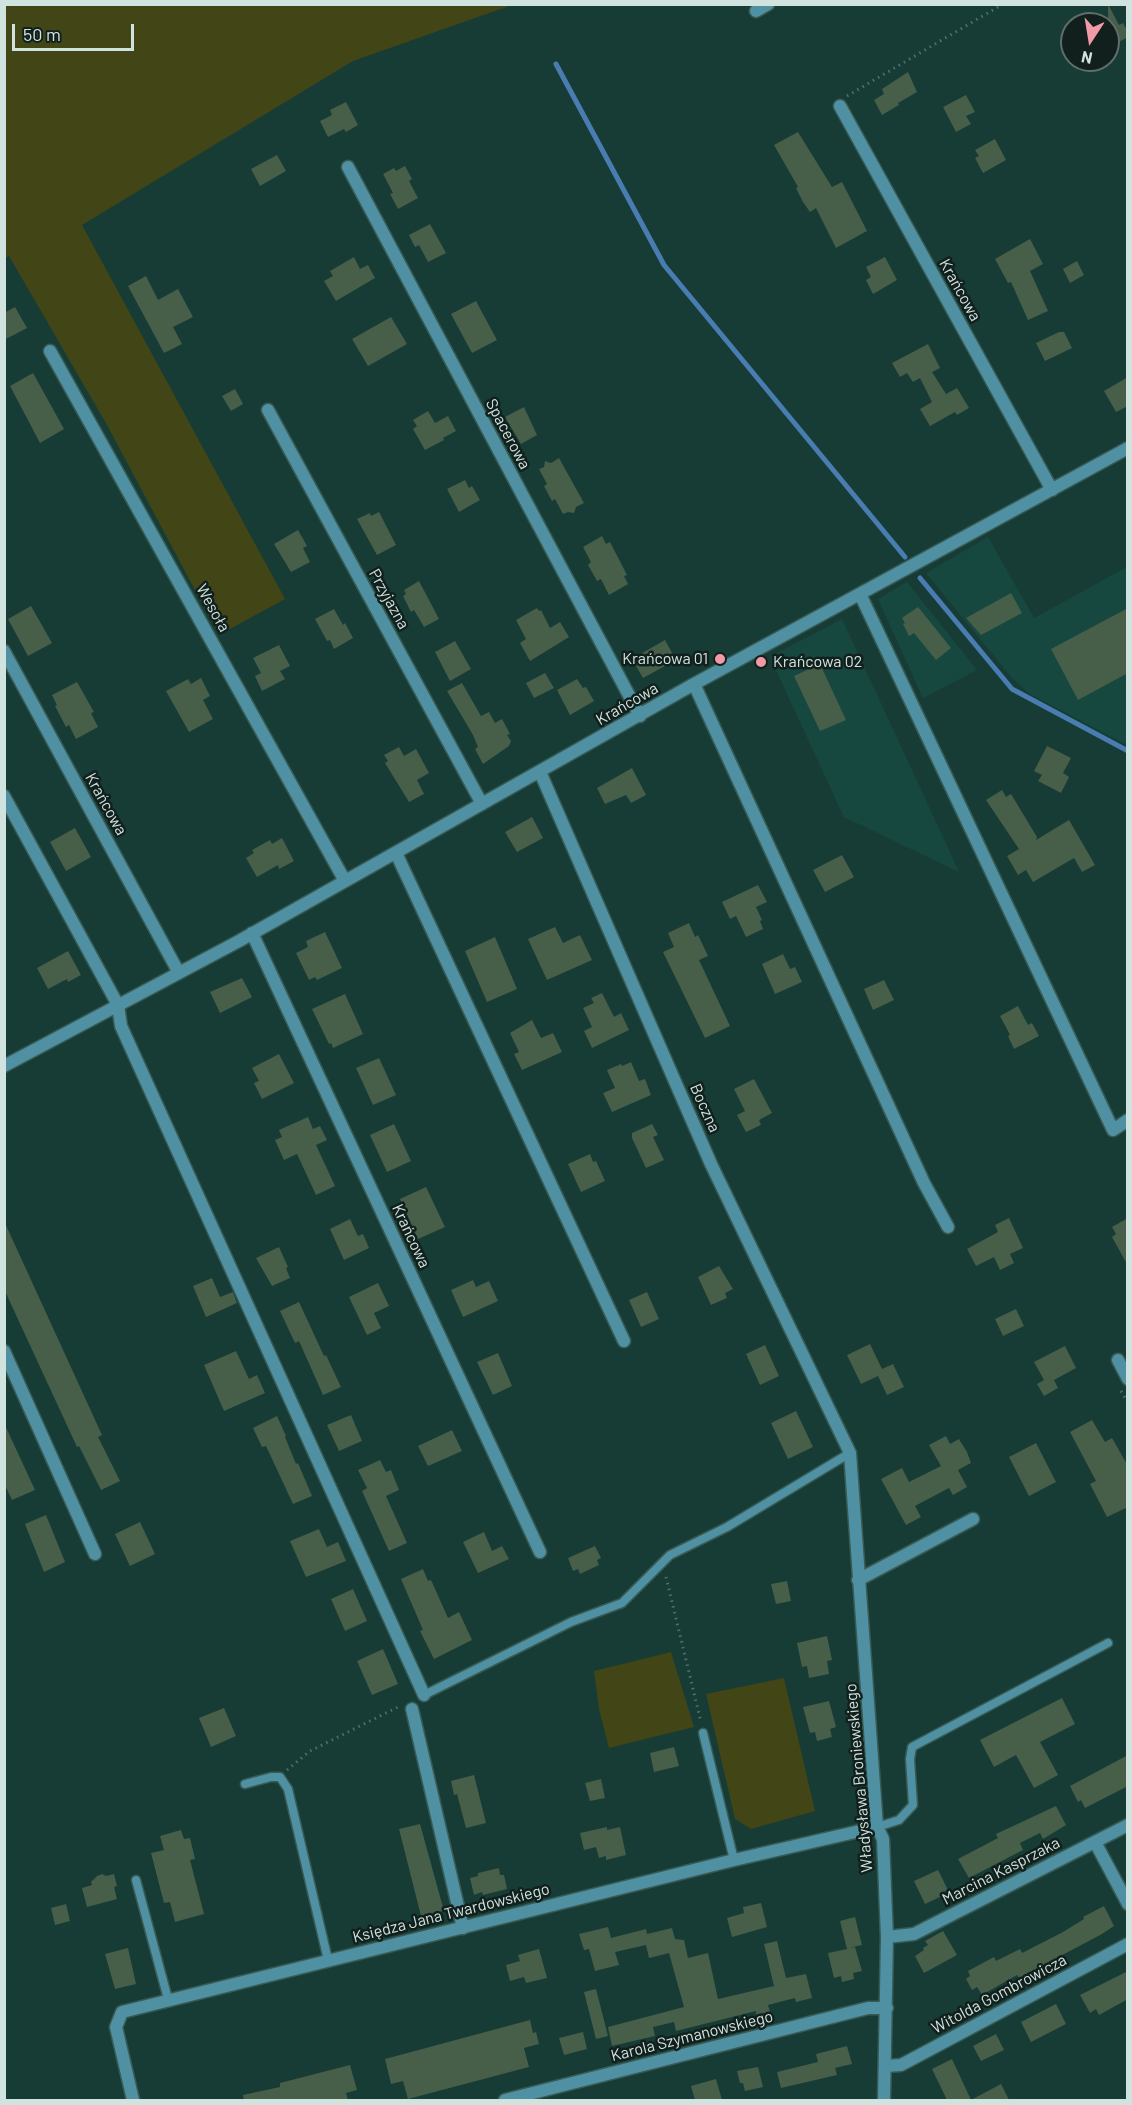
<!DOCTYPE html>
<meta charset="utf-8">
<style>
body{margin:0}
#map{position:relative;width:1132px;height:2105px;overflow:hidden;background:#173c36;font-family:Barlow,sans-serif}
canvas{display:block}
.frame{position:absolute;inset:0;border:6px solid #d0e3df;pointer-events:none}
.north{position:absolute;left:1060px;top:12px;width:60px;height:60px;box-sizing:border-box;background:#11201d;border:2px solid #5d6e6b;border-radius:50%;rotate:192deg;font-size:16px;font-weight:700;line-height:24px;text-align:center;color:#d0e3df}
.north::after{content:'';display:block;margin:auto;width:21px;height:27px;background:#f39aa7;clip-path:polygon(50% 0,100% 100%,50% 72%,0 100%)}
.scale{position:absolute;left:12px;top:24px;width:122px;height:27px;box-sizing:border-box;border:3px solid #d0e3df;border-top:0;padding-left:8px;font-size:18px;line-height:21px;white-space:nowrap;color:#d0e3df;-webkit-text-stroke:4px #11201d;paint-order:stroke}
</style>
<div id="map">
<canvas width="1132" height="2105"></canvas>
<div class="frame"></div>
<div class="north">N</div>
<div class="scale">50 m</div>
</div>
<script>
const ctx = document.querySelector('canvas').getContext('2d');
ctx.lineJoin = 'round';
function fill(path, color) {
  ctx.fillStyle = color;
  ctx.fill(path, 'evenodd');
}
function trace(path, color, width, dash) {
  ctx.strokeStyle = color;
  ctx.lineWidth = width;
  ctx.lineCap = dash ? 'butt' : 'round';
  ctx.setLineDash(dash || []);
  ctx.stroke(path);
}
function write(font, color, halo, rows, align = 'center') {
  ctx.font = font + ' Barlow,sans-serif';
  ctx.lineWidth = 5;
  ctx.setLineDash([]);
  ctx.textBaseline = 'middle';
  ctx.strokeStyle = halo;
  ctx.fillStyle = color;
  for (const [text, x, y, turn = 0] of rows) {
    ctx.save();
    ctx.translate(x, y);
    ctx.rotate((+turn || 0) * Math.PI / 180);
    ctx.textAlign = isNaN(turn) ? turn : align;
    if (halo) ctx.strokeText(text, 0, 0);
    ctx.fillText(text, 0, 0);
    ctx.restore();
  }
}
fill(new Path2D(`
 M988 537 1034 618 1127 567V745L1030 694 1012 678 926 573Z
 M907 582 977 670 923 698 878 599Z
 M842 619 959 872 844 817 770 657Z`), '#174840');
fill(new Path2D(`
 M5 4 512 5 353 61 82 225 285 599 219 635 107 425 9 256 5 258Z
 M671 1652 694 1727 609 1748 599 1709 594 1671Z
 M784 1678 815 1811 751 1829 735 1819 706 1694Z`), '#424515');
trace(new Path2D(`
 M556 64 664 265 905 557
 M920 578 1012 689 1128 751`), '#497db2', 5);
fill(new Path2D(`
 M1108 4 1119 25 1123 23 1128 32V37L1108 48Z
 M908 72 917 92 898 103 899 105 882 115 874 100 884 94 882 89Z
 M966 95 975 112 966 116 971 124 956 132 943 107Z
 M346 102 358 125 346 132 344 129 328 137 320 121 332 115 330 110Z
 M798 132 832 187 842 182 867 231 836 248 816 208 810 212 803 202 796 188 798 187 774 145Z
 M995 139 1006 160 983 173 975 158 979 156 975 150Z
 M277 155 286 171 260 186 251 169Z
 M405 166 412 179 409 181 418 198 398 209 390 194 393 193 383 174 394 168 396 171Z
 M430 224 446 253 428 262 419 245 415 247 409 235Z
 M1030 239 1043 264 1030 271 1048 311 1028 320 1011 282 1008 283 995 259Z
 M354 257 360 269 368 265 375 278 336 301 324 281 333 276 330 271Z
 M885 257 897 280 873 294 866 280 871 277 866 267Z
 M1077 261 1084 275 1070 283 1063 269Z
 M146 276 158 300 178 289 193 317 173 327 182 344 164 353 128 286Z
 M476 301 497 340 472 353 451 314Z
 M15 307 27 328 4 340V313Z
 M391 317 407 344 368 366 352 339Z
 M1059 332H1064L1072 348 1045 361 1036 343Z
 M928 344 940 368 932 372 946 394 957 388 969 408 957 415 955 412 930 426 920 409 932 402 920 378 913 382 907 373 900 377 892 363Z
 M33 373 64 429 40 443 10 386Z
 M1128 377V406L1116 412 1104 391Z
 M235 389 243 404 231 411 222 396Z
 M524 407 537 435 521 444 505 417Z
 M428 411 435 423 448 416 456 431 443 438 444 440 425 450 413 429 417 426 413 420Z
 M559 458 584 503 576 507 574 513 568 512 563 514 555 499 552 501 544 486 547 484 539 469 544 467 545 461 551 463Z
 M465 480 469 488 472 486 480 500 459 512 447 489Z
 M379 512 396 545 377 555 357 519 370 513 371 516Z
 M298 530 307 546 303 548 310 562 291 572 274 544Z
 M602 536 606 544 610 542 627 575 624 576 628 584 609 595 601 579 597 581 592 572 588 565 591 562 583 547Z
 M419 581 439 619 424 627 414 610 411 612 403 596 406 594 404 590Z
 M1011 593 1022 613 981 635 966 618Z
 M31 606 52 643 28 656 8 619Z
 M918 607 951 648 936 660 914 633 909 636 903 624 905 623 902 618Z
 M537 608 539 611 541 610 550 628 560 622 569 637 530 661 520 643 526 639 516 620Z
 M1128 608V673L1078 700 1051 649Z
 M334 609 343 625 345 623 353 638 334 649 330 640 327 641 315 619Z
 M665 640 676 660 643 678 632 659Z
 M455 641 471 669 450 681 435 652Z
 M279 645 290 666 280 671 285 679 262 691 255 676 261 673 253 658Z
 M820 664 846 720 820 731 794 676Z
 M545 673 554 688 534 698 526 683Z
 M201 678 210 696 203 700 213 719 189 732 166 691 188 679 191 684Z
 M577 679 583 688 586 687 594 701 570 715 557 690Z
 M77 682 94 712 91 713 98 727 76 739 69 725 66 727 55 706 57 705 52 695Z
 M462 683 481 716 489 712 495 723 502 719 510 734 507 735 511 741 509 746 483 764 475 749 478 747 473 735 447 691Z
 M1047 746 1071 758 1063 773 1069 777 1061 793 1038 781 1042 775 1034 771Z
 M399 747 404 756 416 749 429 773 417 780 424 794 409 802 385 763 388 761 384 755Z
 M632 768 646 795 631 803 626 795 605 804 597 788Z
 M1002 790 1006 797 1011 794 1037 837 1036 840 1069 820 1095 865 1082 872 1074 858 1033 882 1026 870 1018 875 1007 856 1019 849 986 800Z
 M532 817 543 838 517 852 505 832Z
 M75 828 91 857 66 871 50 842Z
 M282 838 294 861 279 869 278 865 257 877 246 858 254 853 252 850 270 840 272 844Z
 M842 855 854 877 825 892 813 870Z
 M758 885 767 902 756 907 762 920 760 921 763 929 746 937 736 916 730 919 722 902Z
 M689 923 695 937 698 935 708 956 699 960 730 1026 705 1038 663 952 674 947 668 933Z
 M555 927 563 943 580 935 592 960 547 980 528 939Z
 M325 932 342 968 317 980 315 977 309 980 296 953 308 947 306 941Z
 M495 937 517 989 487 1002 465 951Z
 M68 951 81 975 68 982 67 979 48 989 37 968Z
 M783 954 790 969 795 967 802 982 775 994 762 964Z
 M242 978 252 997 220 1013 210 992Z
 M884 980 894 1000 873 1010 864 989Z
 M602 993 614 1017 621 1013 629 1030 592 1048 584 1031 592 1027 583 1008 594 1003 591 998Z
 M345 994 363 1034 333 1048 331 1043 329 1044 312 1009Z
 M1018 1006 1028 1025 1032 1023 1039 1036 1014 1049 1008 1036 1010 1035 1000 1016Z
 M532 1020 541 1038 553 1033 562 1052 522 1070 514 1054 519 1052 510 1033Z
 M279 1054 294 1083 262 1099 254 1083 259 1081 252 1068Z
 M379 1058 396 1095 373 1105 356 1068Z
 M631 1062 639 1081 645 1079 651 1095 612 1112 603 1093 615 1088 607 1070 621 1064 622 1066Z
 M754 1079 772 1113 759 1120 761 1125 746 1132 737 1115 745 1111 734 1089Z
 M308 1117 313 1129 320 1126 327 1140 316 1145 335 1186 316 1195 297 1154 284 1160 275 1140 282 1137 279 1130Z
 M394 1124 411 1161 387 1172 370 1135Z
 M652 1124 658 1135 653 1137 664 1160 646 1168 632 1138V1133Z
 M590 1154 593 1162 596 1161 605 1181 581 1192 568 1164Z
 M426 1187 445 1227 418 1239 400 1199Z
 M1009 1218 1023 1248 1010 1254 1014 1263 1000 1270 994 1257 976 1266 967 1249 998 1232 995 1225Z
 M1128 1218V1266L1112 1237 1116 1234 1112 1227Z
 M350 1219 358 1236 363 1234 369 1248 344 1260 330 1229Z
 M4 1221 102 1435 98 1437 120 1481 101 1490 79 1446 77 1447 4 1289Z
 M279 1247 288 1267 286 1268 290 1278 272 1286 256 1258Z
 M719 1266 733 1289 725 1293 727 1298 711 1305 698 1277Z
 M212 1278 220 1297 233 1292 237 1303 206 1317 193 1286Z
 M473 1280 476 1287 489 1281 498 1301 463 1317 451 1290Z
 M378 1283 389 1306 374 1313 381 1328 367 1335 349 1297Z
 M647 1292 659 1319 641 1327 629 1300Z
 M299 1302 324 1356 326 1355 341 1387 323 1395 299 1341 295 1343 280 1311Z
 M1016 1309 1024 1326 1003 1336 995 1319Z
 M870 1344 882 1369 893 1364 904 1387 887 1395 878 1376 861 1384 847 1355Z
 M765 1345 779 1376 760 1385 746 1354Z
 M1065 1346 1076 1368 1054 1380 1058 1388 1044 1396 1037 1384 1044 1380 1034 1362Z
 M236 1351 249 1379 257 1375 265 1393 224 1411 204 1365Z
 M498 1353 512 1386 493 1395 477 1362Z
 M796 1411 813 1447 788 1459 771 1423Z
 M351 1415 362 1441 339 1451 327 1425Z
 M277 1416 286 1436 285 1437 296 1464 298 1463 312 1496 293 1504 266 1446 262 1447 253 1428Z
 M1092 1420 1105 1442 1112 1438 1128 1466V1507L1107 1517 1090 1484 1096 1481 1070 1432Z
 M4 1423 35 1490 12 1500 4 1483Z
 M452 1430 462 1451 428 1466 418 1446Z
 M946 1436 950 1444 959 1439 967 1452 971 1463 958 1470 967 1487 953 1495 949 1488 915 1506 921 1517 906 1525 881 1479 902 1468 909 1482 941 1466 929 1445Z
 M1036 1443 1056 1482 1029 1496 1009 1457Z
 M380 1460 386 1472 391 1470 399 1490 386 1496 407 1543 389 1551 362 1491 367 1488 358 1470Z
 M46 1515 65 1562 44 1572 25 1524Z
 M140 1522 155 1554 130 1566 115 1534Z
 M319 1529 327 1547 338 1542 346 1561 306 1577 290 1541Z
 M484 1532 492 1551 502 1546 509 1559 478 1573 463 1542Z
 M595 1546 601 1558 597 1560 599 1565 580 1574 578 1569 573 1571 568 1558Z
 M423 1569 428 1581 431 1580 448 1618 459 1612 472 1640 434 1659 420 1631 423 1630 401 1579Z
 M787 1581 791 1601 776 1604 771 1584Z
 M353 1589 367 1621 345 1631 331 1599Z
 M827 1636 832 1660 827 1661 829 1674 809 1678 807 1666 802 1667 797 1643Z
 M383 1649 398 1684 372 1695 357 1661Z
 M1062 1698 1075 1724 1040 1742 1058 1775 1034 1788 1016 1755 994 1767 980 1740Z
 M829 1701 836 1727 830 1729 832 1737 817 1741 815 1732 810 1733 803 1707Z
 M224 1708 236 1736 211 1747 199 1718Z
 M674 1747 679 1766 654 1772 650 1753Z
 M1128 1755V1786L1085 1808 1081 1800 1078 1802 1070 1786Z
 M474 1775 486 1823 466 1828 457 1794 454 1795 451 1781Z
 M601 1779 605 1798 590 1801 585 1783Z
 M1056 1806 1066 1825 1043 1839 1040 1833 1020 1843 1023 1850 969 1878 958 1859 998 1838 996 1834Z
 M420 1824 444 1911 421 1916 399 1829Z
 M607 1827V1830L620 1827 626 1855 606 1860V1856L599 1858 596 1847 584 1850 580 1833Z
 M181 1830 184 1839 190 1838 195 1859 190 1860 204 1914 175 1922 170 1902 164 1903 151 1853 164 1850 160 1836Z
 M499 1868 500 1875H504L507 1889 483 1895 482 1892 474 1895 470 1878 478 1876V1873Z
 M938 1870 948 1890 940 1893 942 1896 925 1904 914 1881Z
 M102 1874 106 1876 114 1874 117 1886 114 1887 117 1899 87 1907 82 1888 92 1885 91 1882 97 1876Z
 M761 1903 767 1927 732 1937 727 1918 744 1913 743 1907Z
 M66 1904 70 1921 55 1925 51 1908Z
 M1104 1906 1114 1926 1102 1934 1019 1978 1017 1975 982 1995 977 1987 972 1990 966 1979 970 1976 968 1971 994 1957 996 1961 1020 1949 1022 1953 1063 1932 1084 1919 1083 1917Z
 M855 1917 862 1945 849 1948 855 1947 862 1971 853 1973 854 1979 842 1982 841 1976 834 1978 828 1953 847 1949 840 1921Z
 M608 1927 611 1938 646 1929 647 1934 672 1928 675 1939 684 1940 688 1958 708 1953 718 1999 774 1986 764 1944 777 1941 786 1978 806 1974 812 1998 796 2002 795 1998 768 2005 770 2012 756 2015V2011L676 2031 674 2022 653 2027 655 2036 612 2046 608 2027 684 2007 669 1953 649 1958 646 1945 615 1952 619 1965 595 1971 589 1949 584 1950 579 1934Z
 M943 1931 957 1955 924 1973 915 1956 924 1950 923 1948 928 1945 925 1941Z
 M128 1948 136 1984 115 1989 105 1954Z
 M539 1949 547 1978 526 1983 524 1977 510 1981 506 1965 520 1961 518 1955Z
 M1128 1971V1999L1099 2015 1096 2009 1090 2013 1080 1995Z
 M596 1989 608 2036 596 2039 584 1992Z
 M1056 2004 1066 2024 1031 2042 1021 2022Z
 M530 2020 533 2033 536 2032 539 2044 524 2048 529 2067 408 2099 403 2081 391 2084 385 2059Z
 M583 2032 587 2049 564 2055 559 2038Z
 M996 2034 1004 2050 981 2061 973 2046Z
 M847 2046 852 2064 835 2068 837 2075 781 2088 777 2072 818 2062 816 2054Z
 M952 2059 971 2100 1001 2084 1009 2100H947L932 2069Z
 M350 2065 357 2090 346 2093 348 2100H244L243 2095 280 2087V2083Z
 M758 2067 763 2087 745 2091 743 2083H740L737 2071Z
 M716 2079 722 2100H695L691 2086Z`), '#475e49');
const service = new Path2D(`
 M424 1695 571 1622 622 1603 670 1555 727 1527 850 1453
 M703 1733 734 1860
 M245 1784 271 1777H280L288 1789 328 1960
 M877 1827 899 1820 913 1805 910 1759 912 1747 1108 1643
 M136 1880 168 1999`);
const minor = new Path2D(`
 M756 11 768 4
 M840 106 1052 490
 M348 167 640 716
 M50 351 345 881
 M268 410 482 804
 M860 594 1113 1130 1128 1120
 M4 651 179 973
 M694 684 924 1183 948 1227
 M540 772 711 1164 850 1453 877 1827 883 1839 887 1937 884 2100
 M4 796 118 1005 121 1026 424 1695
 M396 853 624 1341
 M252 933 540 1552
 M4 1066 239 941 694 684 1128 448
 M4 1351 95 1554
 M1118 1360 1128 1379
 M858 1580 973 1519
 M412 1709 463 1928
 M1095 1842 1128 1904
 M887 1937 914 1934 1128 1825
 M885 2066 901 2065 1128 1944
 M133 2100 116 2027 122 2012 734 1860 877 1827
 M505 2100 868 2008H887`);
trace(service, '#385a54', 11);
trace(minor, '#385a54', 15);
trace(new Path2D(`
 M847 96 1003 4
 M1121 1391 1128 1403
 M666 1577 701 1722
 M287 1770 310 1751 398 1707`), '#51716b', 3, [1.5, 4.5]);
trace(service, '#4f91a2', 8);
trace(minor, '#4f91a2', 12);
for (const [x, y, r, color] of [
 [720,659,6,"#f39aa7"],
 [761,662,6,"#f39aa7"]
]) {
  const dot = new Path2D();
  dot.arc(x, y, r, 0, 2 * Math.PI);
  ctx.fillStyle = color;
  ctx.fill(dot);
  trace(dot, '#11201d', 2);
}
write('16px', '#d0e3df', '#11201d', [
 ["Krańcowa",960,290,61],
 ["Spacerowa",508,434,62],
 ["Przyjazna",389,599,61],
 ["Wesoła",213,608,61],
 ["Krańcowa",627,704,-30],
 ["Krańcowa",106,804,61],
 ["Boczna",705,1108,66],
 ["Krańcowa",411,1236,65],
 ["Władysława Broniewskiego",859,1778,-95],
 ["Marcina Kasprzaka",1001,1871,-27],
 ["Księdza Jana Twardowskiego",451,1913,-14],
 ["Witolda Gombrowicza",999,1994,-28],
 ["Karola Szymanowskiego",692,2036,-14]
]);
write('16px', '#d0e3df', '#11201d', [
 ["Krańcowa 01",708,659],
 ["Krańcowa 02",773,662,"left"]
], 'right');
</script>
